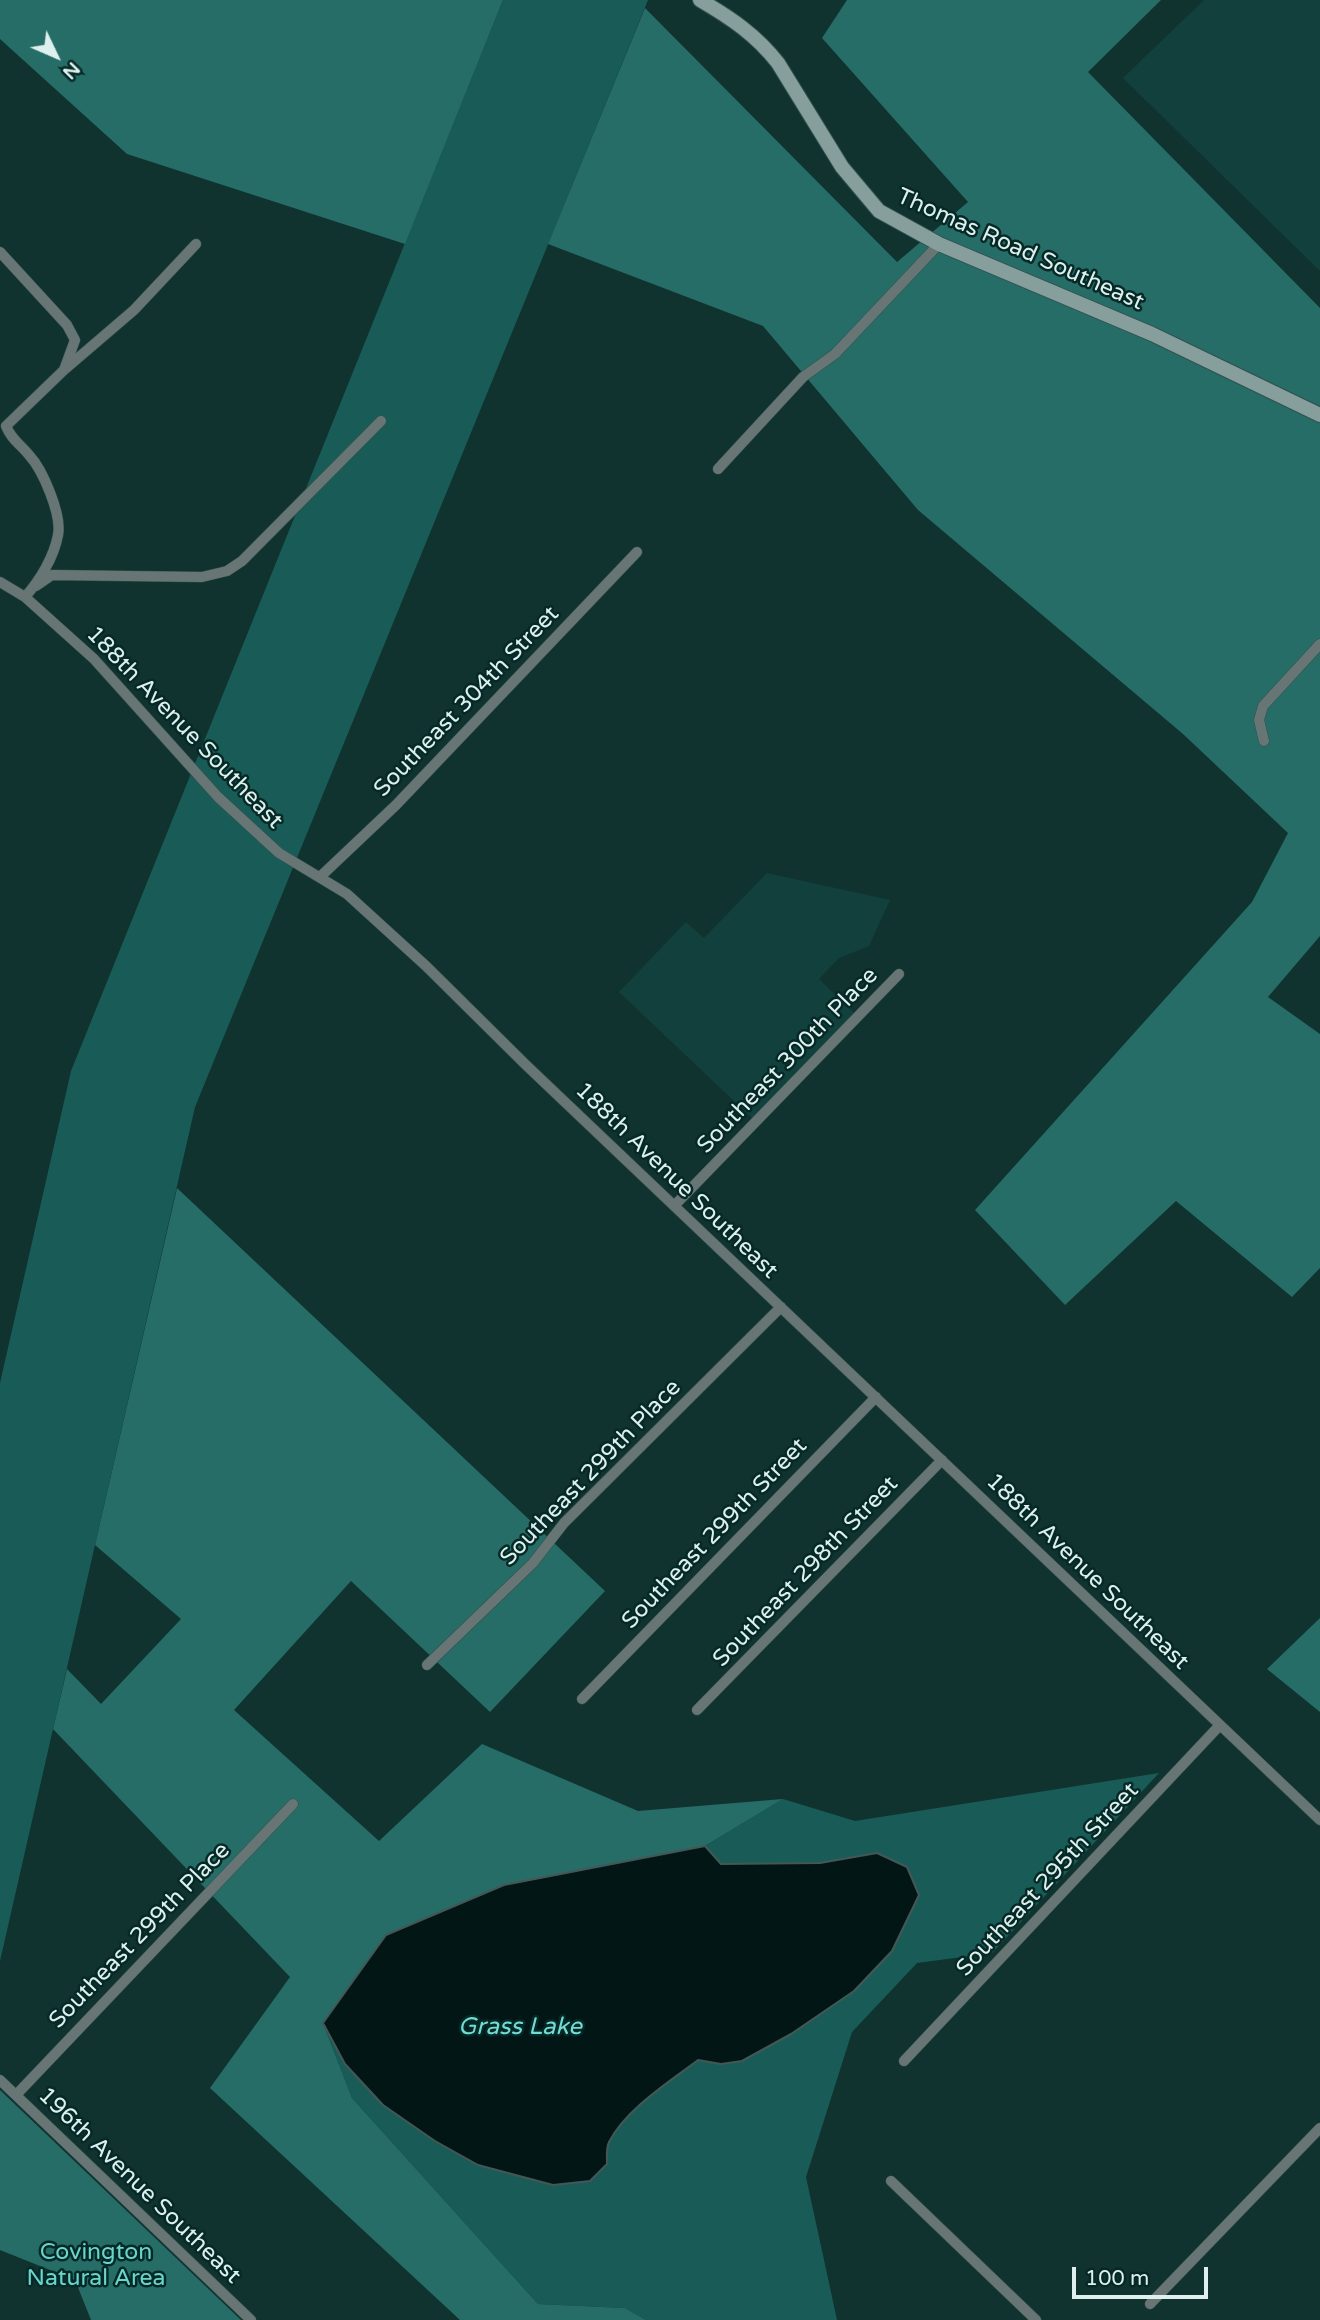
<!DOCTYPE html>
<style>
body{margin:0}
#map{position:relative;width:1320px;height:2320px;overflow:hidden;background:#113330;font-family:"Varela Round",sans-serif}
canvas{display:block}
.north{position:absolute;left:21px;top:21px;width:70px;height:70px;-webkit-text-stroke:5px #052926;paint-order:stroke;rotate:134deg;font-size:19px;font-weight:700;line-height:28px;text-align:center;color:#def0ee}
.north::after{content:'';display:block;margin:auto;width:24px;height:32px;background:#def0ee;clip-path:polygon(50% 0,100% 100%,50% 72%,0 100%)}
.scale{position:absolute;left:1072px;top:2267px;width:136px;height:32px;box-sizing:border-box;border:4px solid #def0ee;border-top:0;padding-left:9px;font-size:21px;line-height:24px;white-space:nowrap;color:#def0ee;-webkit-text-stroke:5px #052926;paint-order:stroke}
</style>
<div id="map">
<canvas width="1320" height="2320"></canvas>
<div class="north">N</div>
<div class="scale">100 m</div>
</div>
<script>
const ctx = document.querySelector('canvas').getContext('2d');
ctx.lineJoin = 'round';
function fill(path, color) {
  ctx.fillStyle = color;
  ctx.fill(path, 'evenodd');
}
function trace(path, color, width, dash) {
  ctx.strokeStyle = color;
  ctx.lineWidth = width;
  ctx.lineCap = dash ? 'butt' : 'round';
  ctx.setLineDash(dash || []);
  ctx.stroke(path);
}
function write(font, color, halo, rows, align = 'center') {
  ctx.font = font + ' "Varela Round",sans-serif';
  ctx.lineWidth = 5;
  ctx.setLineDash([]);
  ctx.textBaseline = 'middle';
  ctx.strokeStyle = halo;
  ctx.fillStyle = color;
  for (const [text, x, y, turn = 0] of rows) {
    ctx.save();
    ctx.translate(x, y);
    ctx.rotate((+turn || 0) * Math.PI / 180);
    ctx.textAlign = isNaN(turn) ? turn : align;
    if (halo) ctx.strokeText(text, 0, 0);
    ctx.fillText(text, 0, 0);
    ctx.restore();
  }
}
fill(new Path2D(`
 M1204 0H1320V271L1123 78Z
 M767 873 890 900 869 946 839 958 819 979 855 1014 754 1120 619 992 686 922 704 938Z`), '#11403d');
fill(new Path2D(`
 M503 0H648L195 1107 0 1961V1383L71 1071Z
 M1159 1773 992 1953 917 1963 852 2032 806 2177 837 2320H646L625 2308 538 2304 352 2098 323 2023 345 2064 383 2105 435 2141 478 2165 553 2184 590 2181 607 2164C607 2157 606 2148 609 2142 626 2109 669 2081 698 2060L721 2064 742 2061 791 2034 854 1991 877 1853 820 1863 721 1864 705 1846 783 1799 855 1821Z`), '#195c57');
fill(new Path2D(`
 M0 0H503L405 244 127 154 0 39Z
 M847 0H1161L1088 72 1320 308V936L1268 997 1320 1034V1268L1292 1297 1176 1201 1065 1305 975 1210 1252 902 1288 833 1183 734 918 510 763 326 548 244 645 8 897 262 968 202 822 38Z
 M177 1188 605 1591 490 1712 351 1581 234 1710 379 1841 482 1744 638 1811 783 1799 705 1846 504 1885 323 2023 352 2098 538 2304 625 2308 646 2320H460L210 2088 290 1977 53 1729 67 1669 101 1704 181 1619 95 1545Z
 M1320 1618V1712L1267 1669Z
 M0 2090 241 2320H91L75 2280 0 2250Z`), '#266c67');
const water = new Path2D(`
 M705 1846 721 1864 820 1863 877 1853 907 1867 919 1895 892 1951 854 1991 791 2034 742 2061 721 2064 698 2060C669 2082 626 2109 609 2142 606 2148 607 2157 607 2164L590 2181 553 2185 478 2165 435 2141 383 2105 345 2064 323 2023 386 1935 504 1885Z`);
fill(water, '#021615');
trace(water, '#445756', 2);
const street = new Path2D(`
 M0 252 67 325 75 340 64 370
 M718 469 803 377 835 354 939 244
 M0 582 25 597 94 659 218 797 279 853 347 894 426 966 526 1065 1320 1820
 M36 586 52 575 202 577 227 571 242 561 381 421
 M25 597C40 580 54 557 58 535 62 515 43 470 29 455 20 444 11 439 6 426L64 370 134 310 196 244
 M1264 741 1259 720 1263 706 1320 644
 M321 876 396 805 637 552
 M674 1206 899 974
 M427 1665 533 1563 564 1523 781 1307
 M582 1699 876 1397
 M697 1710 942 1460
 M904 2061 1220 1725
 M0 2080 251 2320
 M16 2095 293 1804
 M891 2181 1036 2320
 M1150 2304 1320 2128`);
const secondary = new Path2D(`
 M700 0C731 18 756 35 778 63L842 167 879 211 939 244 1152 334 1320 415`);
trace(street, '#32514e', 11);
trace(secondary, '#32514e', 16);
trace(street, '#677674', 10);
trace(secondary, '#879f9c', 14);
write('23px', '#def0ee', '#052926', [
 ["Thomas Road Southeast",1020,250,24],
 ["Southeast 304th Street",467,702,-46],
 ["188th Avenue Southeast",184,728,46],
 ["Southeast 300th Place",788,1061,-46],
 ["188th Avenue Southeast",676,1181,44],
 ["Southeast 299th Place",591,1473,-46],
 ["Southeast 299th Street",715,1534,-46],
 ["Southeast 298th Street",806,1572,-46],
 ["188th Avenue Southeast",1087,1572,44],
 ["Southeast 295th Street",1048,1880,-47],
 ["Southeast 299th Place",140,1936,-46],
 ["196th Avenue Southeast",139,2186,44]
]);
write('23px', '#6ad5cd', '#052926', [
 ["Covington",96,2253],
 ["Natural Area",96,2279]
]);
write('italic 24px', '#72dcd4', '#052926', [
 ["Grass Lake",520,2028]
]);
</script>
